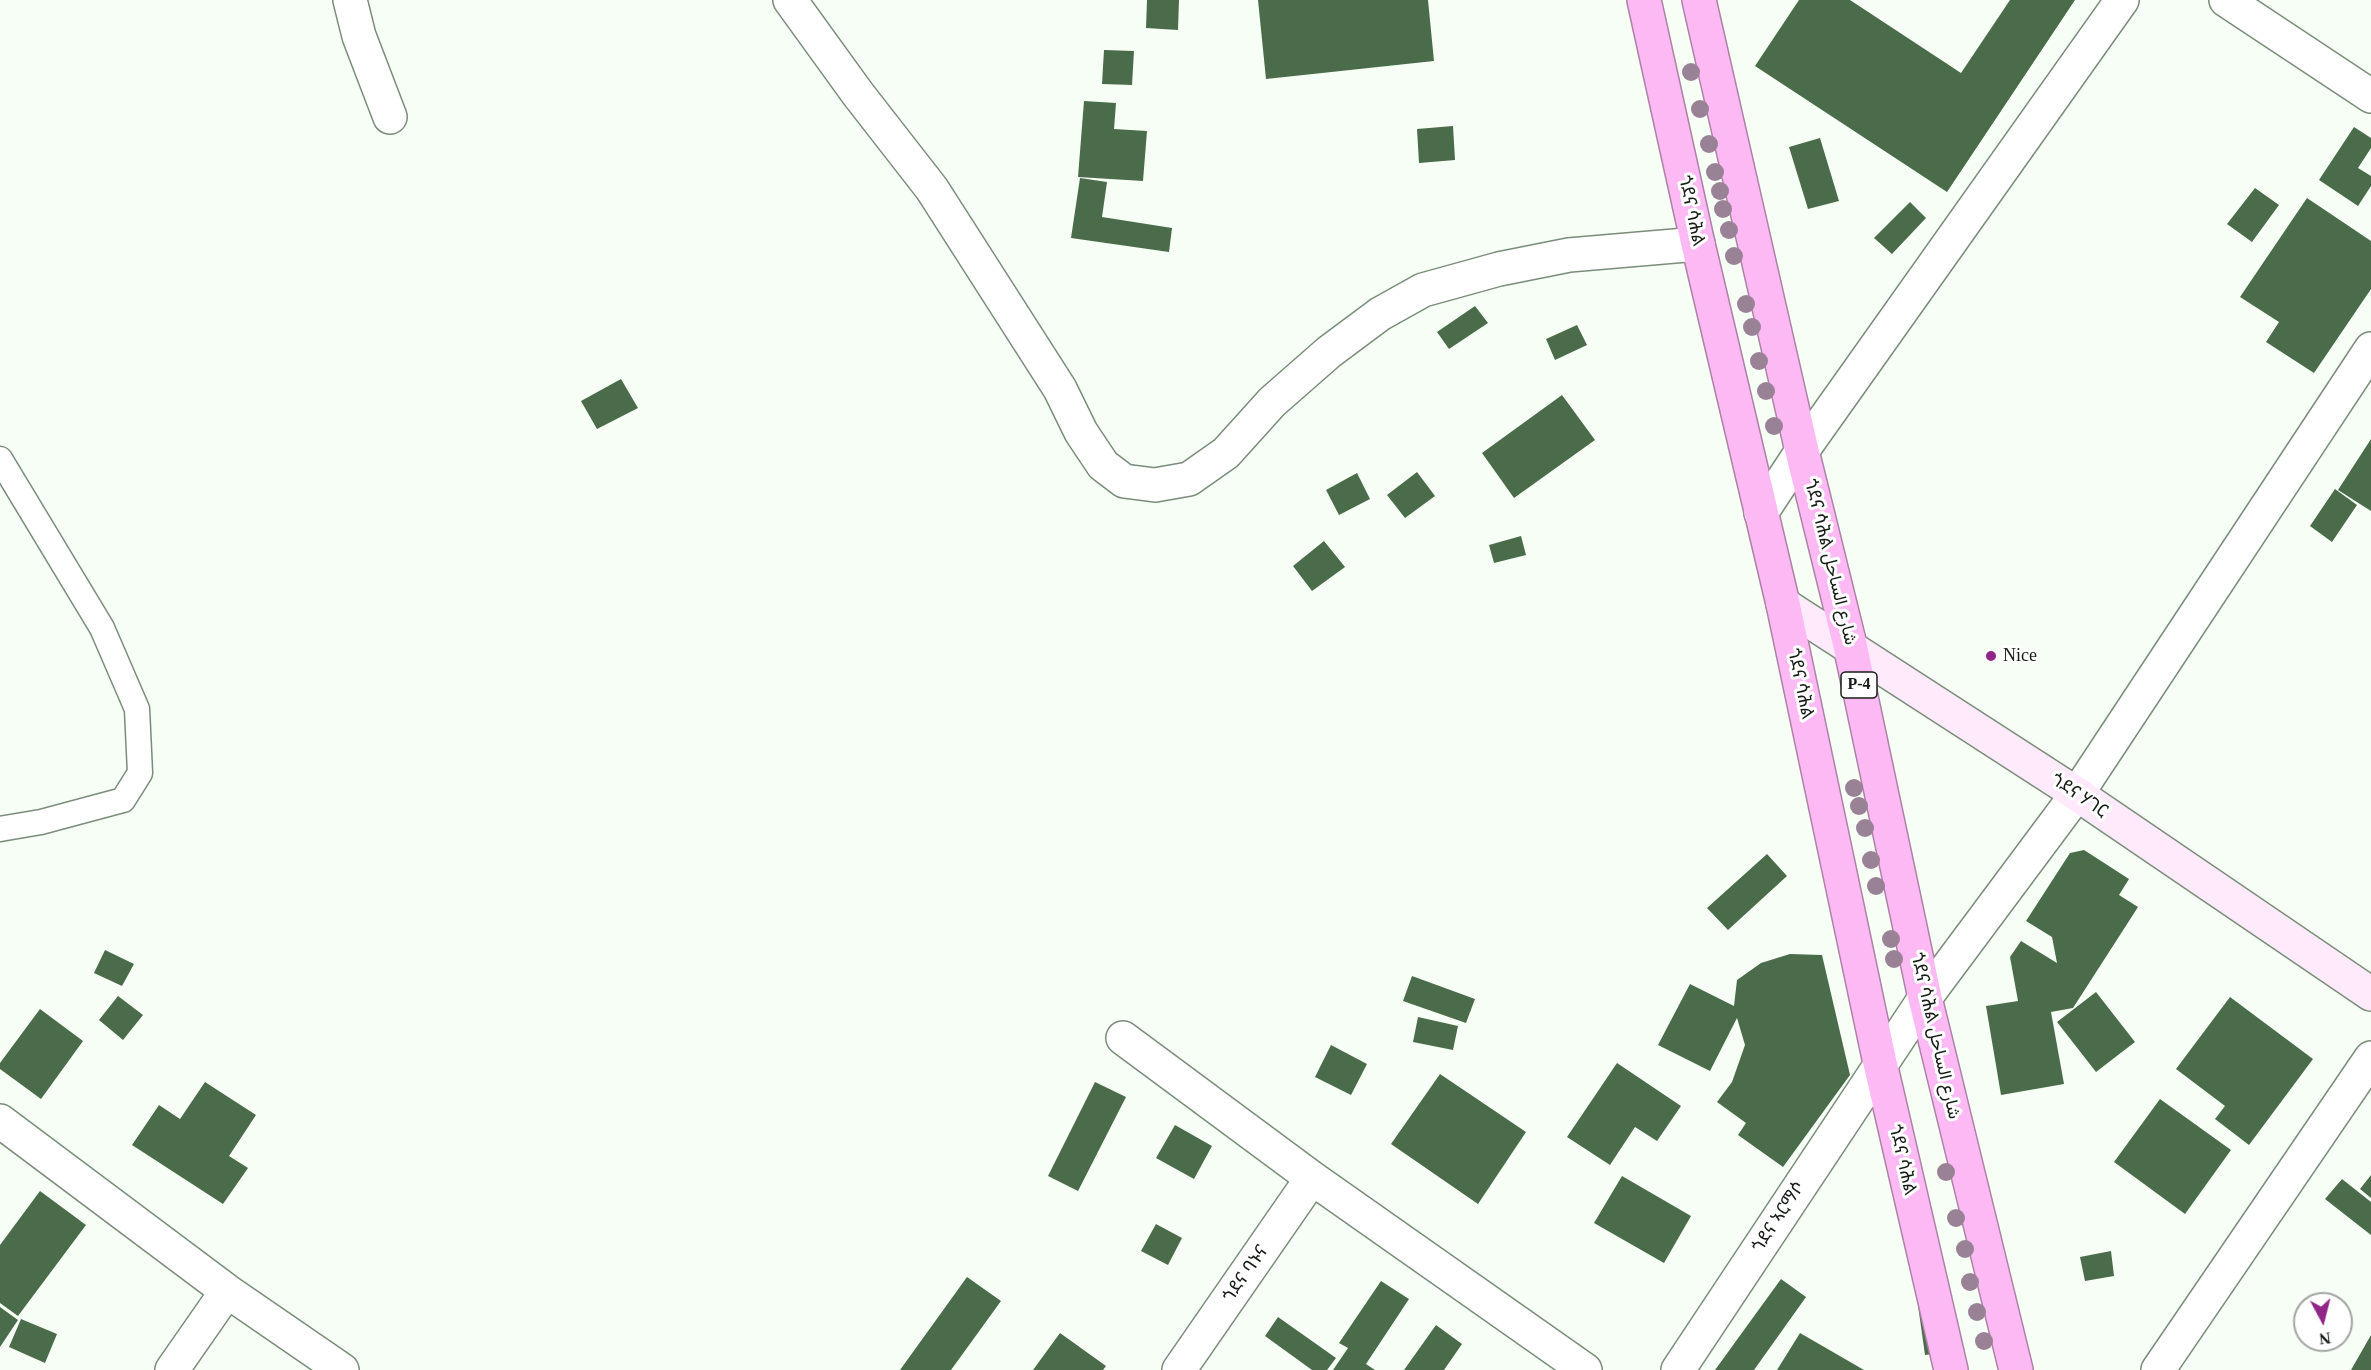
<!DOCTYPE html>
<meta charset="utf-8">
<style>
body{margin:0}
#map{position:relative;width:2371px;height:1370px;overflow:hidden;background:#f6fef5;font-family:"Times New Roman",serif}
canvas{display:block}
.north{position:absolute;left:2293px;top:1292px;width:60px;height:60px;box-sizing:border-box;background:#fff;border:2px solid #a2a5a2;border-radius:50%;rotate:173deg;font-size:16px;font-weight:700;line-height:24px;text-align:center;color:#161d16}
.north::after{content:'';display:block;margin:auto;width:21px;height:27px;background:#912689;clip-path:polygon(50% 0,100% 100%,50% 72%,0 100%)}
</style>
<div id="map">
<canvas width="2371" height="1370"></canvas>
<div class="north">N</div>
</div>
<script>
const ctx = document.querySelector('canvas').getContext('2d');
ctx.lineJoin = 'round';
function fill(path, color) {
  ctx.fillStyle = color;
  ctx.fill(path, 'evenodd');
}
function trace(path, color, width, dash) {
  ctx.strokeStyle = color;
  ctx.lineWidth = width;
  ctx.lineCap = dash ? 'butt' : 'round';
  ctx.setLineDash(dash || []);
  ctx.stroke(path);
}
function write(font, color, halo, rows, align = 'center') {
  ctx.font = font + ' "Times New Roman",Vazirmatn,"Noto Sans Ethiopic",serif';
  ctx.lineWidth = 6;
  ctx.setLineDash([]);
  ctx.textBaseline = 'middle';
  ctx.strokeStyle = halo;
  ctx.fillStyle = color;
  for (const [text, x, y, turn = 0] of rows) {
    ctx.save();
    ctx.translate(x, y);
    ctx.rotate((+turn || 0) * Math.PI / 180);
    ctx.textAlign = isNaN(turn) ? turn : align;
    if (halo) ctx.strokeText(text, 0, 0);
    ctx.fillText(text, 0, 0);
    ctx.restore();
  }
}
fill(new Path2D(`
 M1147 0H1179L1178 30 1146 28Z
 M1258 0H1428L1434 61 1266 79Z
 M1799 0H1850L1961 73 2010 0H2075L1947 192 1755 66Z
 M1104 50 1134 51 1132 85 1102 84Z
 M1084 101 1116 103 1114 129 1147 131 1143 181 1078 177Z
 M1453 126 1455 160 1419 163 1417 129Z
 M2354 127 2371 138V148L2358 168 2371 176V186L2358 206 2319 180Z
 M1820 138 1839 201 1808 209 1789 147Z
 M1080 178 1107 182 1102 217 1172 228 1169 252 1071 238Z
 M2255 188 2279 205 2252 242 2227 224Z
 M2307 198 2371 241V289L2314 373 2266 342 2279 322 2240 297Z
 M1910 202 1926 218 1892 254 1874 238Z
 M1475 306 1488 323 1449 349 1437 332Z
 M1577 325 1587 345 1555 360 1546 339Z
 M621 379 638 408 597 429 581 401Z
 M1562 395 1595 440 1514 498 1482 453Z
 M2371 439V511L2338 490Z
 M1417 472 1435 496 1405 518 1387 495Z
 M1357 473 1370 499 1339 515 1326 490Z
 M2335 489 2357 505 2332 542 2310 526Z
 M1521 536 1526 555 1494 563 1489 545Z
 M1324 541 1345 567 1312 591 1293 566Z
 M2084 850 2129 879 2119 895 2138 907 2073 1008 2051 1012 2064 1084 2001 1095 1986 1006 2018 1001 2010 957 2021 941 2057 963 2052 937 2026 921 2070 853Z
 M1767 854 1787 876 1728 930 1707 908Z
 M105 950 134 964 122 986 94 973Z
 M1790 954 1822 955 1850 1075 1783 1167 1738 1135 1746 1123 1717 1102 1732 1082 1745 1045 1737 1018 1710 1071 1658 1045 1690 984 1734 1006 1737 980 1761 963Z
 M1412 976 1475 999 1466 1023 1403 1001Z
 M2096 992 2135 1042 2096 1072 2057 1022Z
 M118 996 143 1015 123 1040 99 1020Z
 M2230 997 2313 1059 2249 1145 2215 1119 2225 1106 2176 1069Z
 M40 1009 83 1041 41 1099 0 1069V1063Z
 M1418 1017 1458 1026 1453 1050 1413 1042Z
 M1331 1045 1367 1064 1351 1095 1315 1077Z
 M1617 1063 1681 1106 1657 1141 1635 1127 1610 1165 1567 1137Z
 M1440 1074 1526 1132 1478 1204 1391 1144Z
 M205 1082 256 1115 229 1156 248 1168 223 1204 132 1145 159 1105 180 1119Z
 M1095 1082 1126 1097 1078 1191 1048 1176Z
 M2160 1099 2231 1150 2185 1214 2114 1162Z
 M1175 1125 1212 1146 1194 1179 1156 1158Z
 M2371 1175V1198L2360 1189Z
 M1622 1176 1691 1216 1664 1263 1594 1223Z
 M2342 1179 2371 1202V1235L2325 1199Z
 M40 1191 86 1225 18 1316 0 1303V1245Z
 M1156 1224 1182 1238 1168 1265 1141 1251Z
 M2111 1251 2114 1276 2085 1281 2080 1257Z
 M967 1277 1001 1301 951 1370H900Z
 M1781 1279 1806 1297 1754 1370H1715Z
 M1381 1281 1409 1299 1366 1364 1375 1370H1333L1348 1348 1339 1343Z
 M1916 1291 1941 1353 1925 1355Z
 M0 1307 18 1320 0 1347Z
 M1278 1317 1336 1358 1327 1370H1312L1265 1336Z
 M21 1319 57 1334 45 1363 9 1347Z
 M1436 1325 1462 1344 1444 1370H1404Z
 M1060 1333 1106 1366 1103 1370H1033Z
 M1800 1333 1864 1370H1777Z
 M2371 1335V1370H2351Z`), '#4b6c4a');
const lane = new Path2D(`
 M0 459 102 628 137 709 140 773 123 800 41 822 0 829`);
const street = new Path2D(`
 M350 0 359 36 390 117
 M790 0 858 94 932 189 1060 389 1081 432 1103 465 1124 481 1155 485 1189 479 1226 453 1272 402 1329 352 1380 314 1423 290 1499 269 1569 255 1698 244
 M2226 0 2371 96
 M1761 513 1802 451 2122 0
 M1123 1038 1312 1178 1585 1370
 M0 1121 227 1291 342 1370
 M172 1370 227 1291
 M1179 1370 1312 1178
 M1678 1370 1925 998 2077 794 2371 349
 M2158 1370 2371 1058`);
const secondary = new Path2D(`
 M1783 604 2077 794 2371 994`);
const highway = new Path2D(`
 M1644 0 1698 244 1783 604 1880 1063 1951 1370
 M1699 0 1802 451 1850 645 1925 998 2016 1370`);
trace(lane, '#7a8d79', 27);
trace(street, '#7a8d79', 36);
trace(secondary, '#7a8d79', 36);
trace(highway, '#ac82a6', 36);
trace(lane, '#fff', 24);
trace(street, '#fff', 33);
trace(secondary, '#feeafb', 33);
trace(highway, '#fdb9f3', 33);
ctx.fillStyle = '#998296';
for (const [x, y] of [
 [1691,72],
 [1700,109],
 [1709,144],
 [1715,172],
 [1720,191],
 [1723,209],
 [1729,230],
 [1734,256],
 [1746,304],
 [1752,327],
 [1759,361],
 [1766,391],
 [1774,426],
 [1854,788],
 [1859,806],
 [1865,828],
 [1871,860],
 [1876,886],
 [1891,939],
 [1894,959],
 [1946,1172],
 [1956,1218],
 [1965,1249],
 [1970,1282],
 [1977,1312],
 [1984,1341]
]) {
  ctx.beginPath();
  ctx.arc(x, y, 9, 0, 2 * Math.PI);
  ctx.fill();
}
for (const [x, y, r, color] of [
 [1991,656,6,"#912689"]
]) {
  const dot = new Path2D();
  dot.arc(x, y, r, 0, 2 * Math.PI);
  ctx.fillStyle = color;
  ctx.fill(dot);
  trace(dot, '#fff', 2);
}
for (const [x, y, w] of [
 [1859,685,36]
]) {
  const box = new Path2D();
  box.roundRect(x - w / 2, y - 13, w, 26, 4.5);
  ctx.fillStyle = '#fff';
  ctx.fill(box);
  trace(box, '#161d16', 1.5);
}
write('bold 16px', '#161d16', null, [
 ["P-4",1859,685]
]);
write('18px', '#161d16', '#fff', [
 ["ጎደና ሳሕል",1691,211,78],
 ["ጎደና ሳሕል شارع الساحل",1830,562,76],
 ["ጎደና ሳሕል",1800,684,78],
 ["ጎደና ሃገር",2079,796,34],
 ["ጎደና ሳሕል شارع الساحل",1935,1036,77],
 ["ጎደና ሳሕል",1902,1160,77],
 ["ጎደና ኣርማሶ",1779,1217,-57],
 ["ጎደና ባኑና",1246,1274,-55]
]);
write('18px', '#161d16', '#fff', [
 ["Nice",2003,656]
], 'left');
</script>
